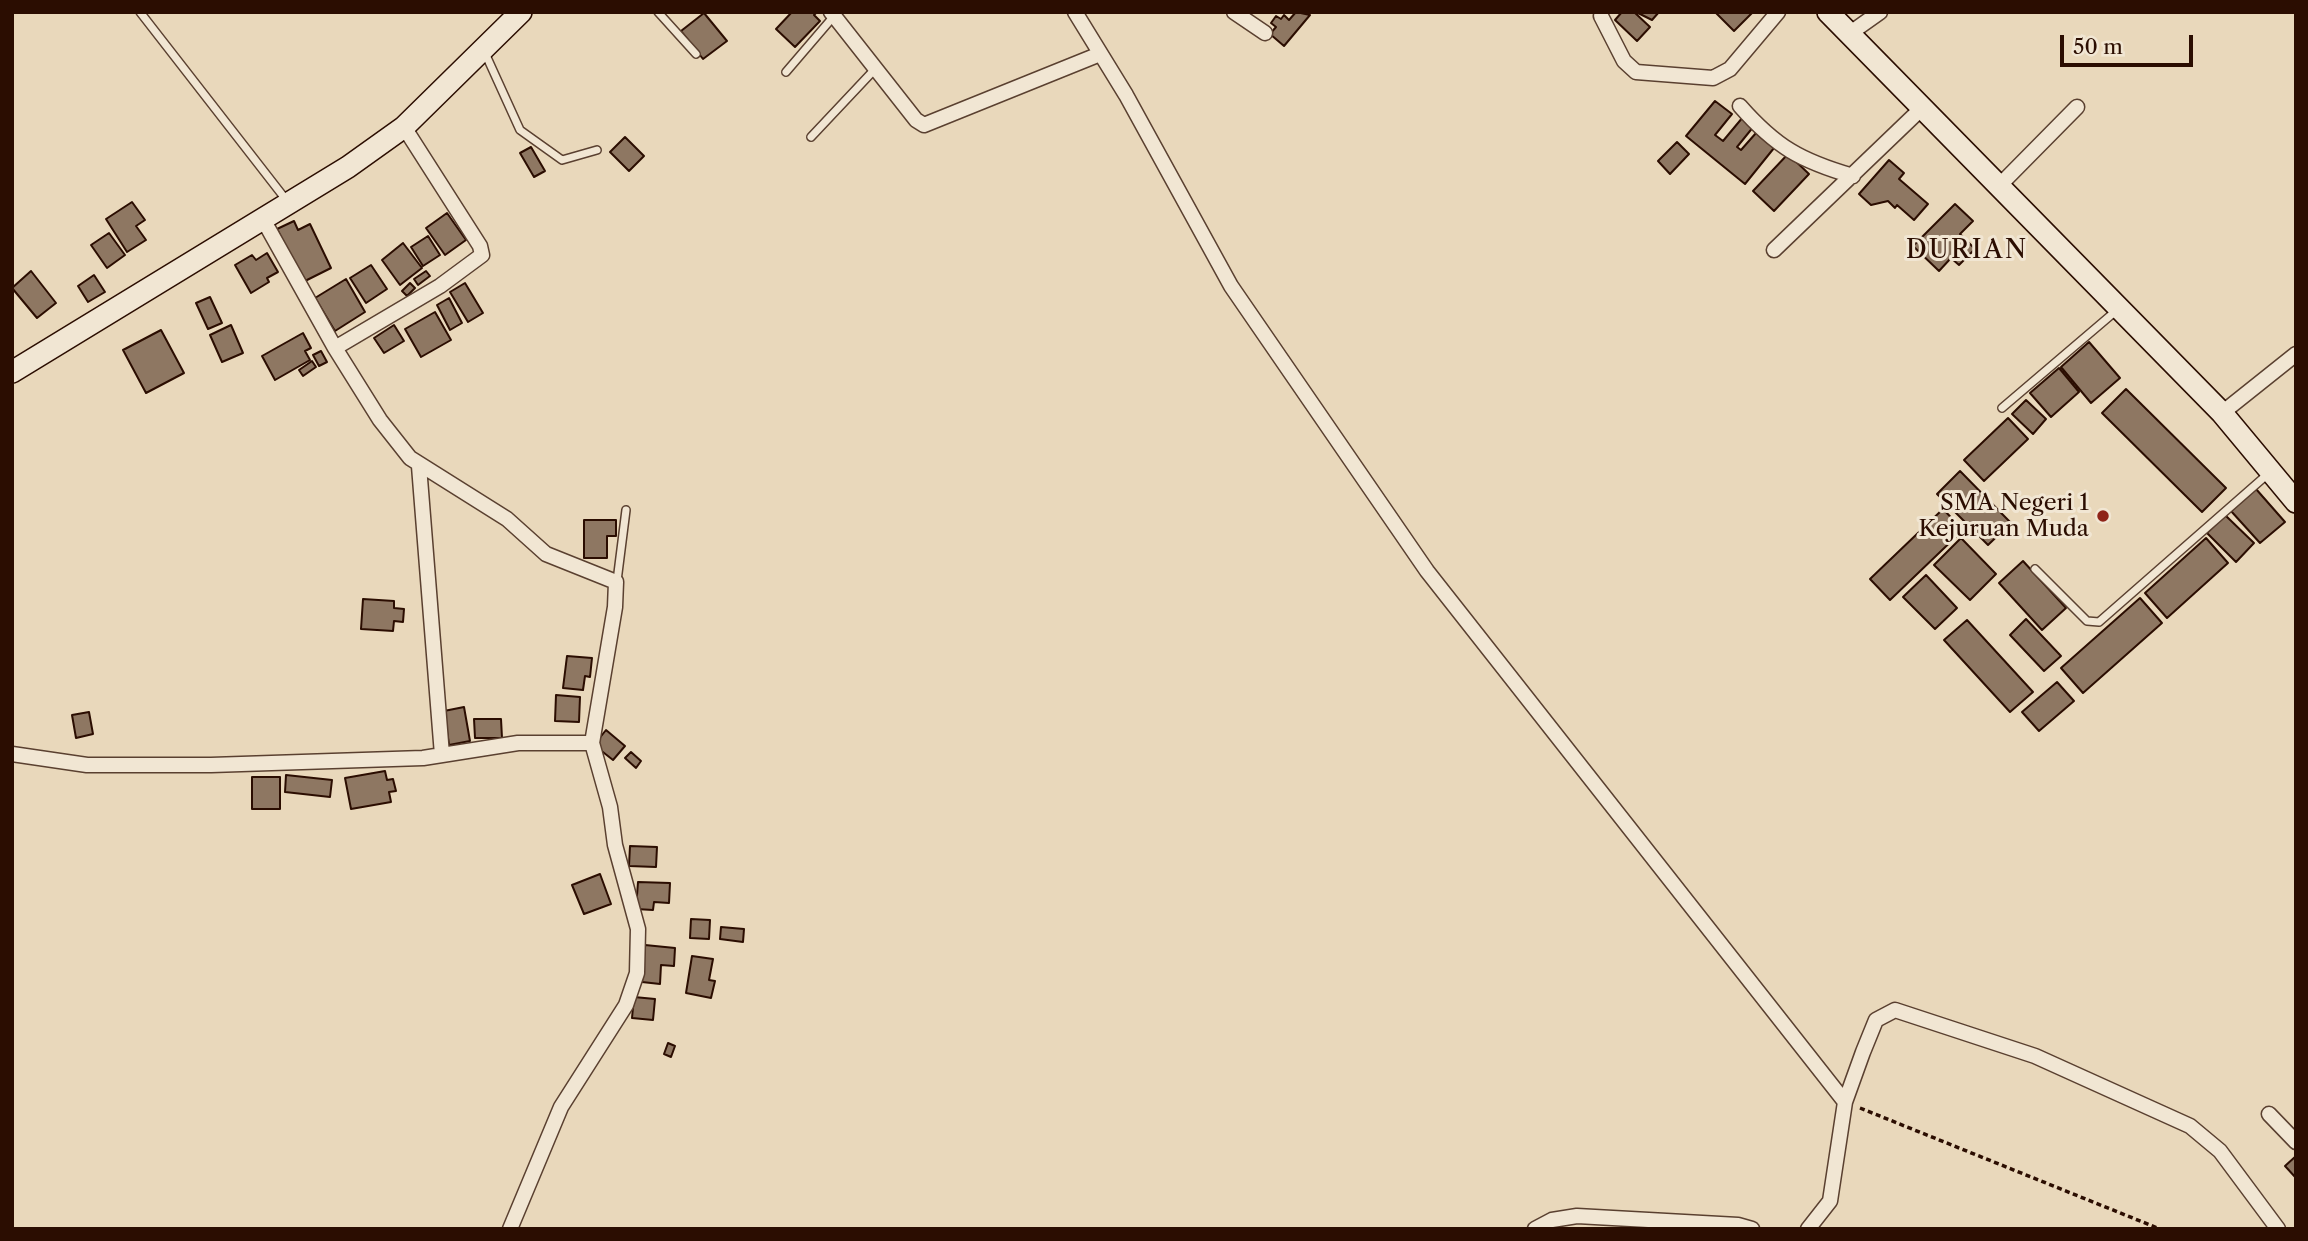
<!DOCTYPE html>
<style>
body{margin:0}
#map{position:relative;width:2308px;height:1241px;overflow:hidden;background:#e9d8bb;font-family:"Libre Caslon Text",serif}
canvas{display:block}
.frame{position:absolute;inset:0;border:14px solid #2b0d01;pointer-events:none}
.scale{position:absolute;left:2060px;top:35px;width:133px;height:32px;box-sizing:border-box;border:4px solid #2b0d01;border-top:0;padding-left:9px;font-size:21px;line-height:24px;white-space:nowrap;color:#2b0d01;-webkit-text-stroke:5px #f1e6d3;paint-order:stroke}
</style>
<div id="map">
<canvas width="2308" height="1241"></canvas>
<div class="frame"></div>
<div class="scale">50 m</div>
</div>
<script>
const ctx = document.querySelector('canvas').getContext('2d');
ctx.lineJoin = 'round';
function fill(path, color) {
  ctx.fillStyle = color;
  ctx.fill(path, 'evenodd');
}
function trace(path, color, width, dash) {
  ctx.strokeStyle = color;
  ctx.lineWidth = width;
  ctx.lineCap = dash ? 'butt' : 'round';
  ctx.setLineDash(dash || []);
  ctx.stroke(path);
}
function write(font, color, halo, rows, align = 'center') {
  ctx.font = font + ' "Libre Caslon Text",serif';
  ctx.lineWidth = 6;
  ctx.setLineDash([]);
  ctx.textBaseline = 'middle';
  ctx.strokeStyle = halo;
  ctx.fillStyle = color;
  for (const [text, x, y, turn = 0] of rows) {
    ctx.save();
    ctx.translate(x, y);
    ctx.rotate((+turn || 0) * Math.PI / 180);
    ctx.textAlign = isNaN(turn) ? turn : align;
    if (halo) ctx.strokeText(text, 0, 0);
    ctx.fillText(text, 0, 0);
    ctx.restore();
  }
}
const building = new Path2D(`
 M792 12H817L814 15 820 21 795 47 776 29Z
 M1296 12 1310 15 1284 46 1270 34 1276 27 1271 23 1276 16 1281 19 1284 15 1289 20Z
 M1622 12H1634L1650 27 1637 41 1615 20Z
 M1636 12H1659L1652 20Z
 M1715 12H1753L1734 31Z
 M704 13 727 41 703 59 681 31Z
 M1715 101 1732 114 1715 135 1723 141 1743 117 1754 126 1737 147 1741 150 1756 133 1774 148 1745 184 1686 136Z
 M625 137 644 156 629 171 610 152Z
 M1677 142 1689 154 1670 174 1658 161Z
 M531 147 545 171 534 177 520 153Z
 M1788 154 1809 174 1774 211 1753 191Z
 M1889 160 1904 173 1899 179 1928 204 1914 220 1897 205 1895 208 1888 201 1871 205 1859 194Z
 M132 202 145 220 136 226 146 240 127 252 106 219Z
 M1955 204 1973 221 1960 234 1975 249 1959 265 1951 258 1939 271 1913 246Z
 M447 213 466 240 445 255 426 228Z
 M294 221 298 230 310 224 331 268 303 282 277 229Z
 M109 233 125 255 107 268 91 245Z
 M428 236 440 255 423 266 411 247Z
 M403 243 422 268 400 285 382 260Z
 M267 253 278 272 267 278 269 282 251 293 235 265 252 255 256 260Z
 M371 265 387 289 366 303 350 278Z
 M31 271 56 303 37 318 12 288Z
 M426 271 430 276 418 285 414 279Z
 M94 275 105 292 88 302 78 286Z
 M346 279 365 312 335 331 315 298Z
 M410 283 415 288 407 296 402 291Z
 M465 283 483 313 468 322 450 292Z
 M210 297 222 323 208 329 196 303Z
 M449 298 462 323 450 330 437 305Z
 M435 312 451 340 421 357 405 329Z
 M231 325 243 353 222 362 210 335Z
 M394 325 404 341 384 353 374 338Z
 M161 330 184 373 146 393 123 350Z
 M303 333 311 348 305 351 310 360 275 380 262 356Z
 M2089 342 2120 378 2091 403 2061 367Z
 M321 351 327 362 319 366 313 355Z
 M312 361 316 367 303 376 299 370Z
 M2059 368 2079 392 2051 417 2030 393Z
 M2126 389 2226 488 2202 512 2102 413Z
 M2026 400 2046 419 2033 434 2012 414Z
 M2008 418 2028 439 1984 481 1964 460Z
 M1960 471 2011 523 1988 545 1937 494Z
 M2256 489 2285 522 2260 543 2231 511Z
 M1943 509 1963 530 1890 600 1870 579Z
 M2225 515 2254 543 2236 562 2207 533Z
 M584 520H616V536H607V558H584Z
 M1961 538 1996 574 1970 600 1934 565Z
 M2206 538 2228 563 2167 618 2145 593Z
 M2023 561 2066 608 2042 630 1999 583Z
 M1926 575 1957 608 1935 629 1903 597Z
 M2140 598 2162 623 2083 693 2061 668Z
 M363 599 394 601V608L404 609 403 622 394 621 393 631 361 629Z
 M2026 619 2061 656 2044 671 2010 635Z
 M1967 620 2033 692 2010 712 1944 640Z
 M567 656 592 658 590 677 585 676 583 690 563 688Z
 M2057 682 2074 701 2039 731 2022 712Z
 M556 695 580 697 579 722 555 721Z
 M464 707 470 741 449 745 444 711Z
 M89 712 93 734 76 738 72 715Z
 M474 719H501L502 738H475Z
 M606 730 625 746 613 760 594 745Z
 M631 752 641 761 636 768 625 758Z
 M385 771 387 780 393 779 396 791 389 792 391 802 351 809 345 778Z
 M286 775 332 780 330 797 285 792Z
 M252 777H280V809H252Z
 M630 846 657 847 656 867 629 866Z
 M600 874 611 904 584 914 572 885Z
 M638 882 670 883 669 903 654 902 653 910 636 909Z
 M691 919 710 920 709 939 690 938Z
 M721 927 744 929 743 942 720 939Z
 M645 945 675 948 674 966 661 965 660 984 642 982Z
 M692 956 713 959 709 980 715 981 711 998 686 993Z
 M634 997 655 999 653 1020 632 1018Z
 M668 1043 675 1046 671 1057 664 1054Z
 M2296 1156V1178L2285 1166Z`);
fill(building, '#8e7762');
trace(building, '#2b0d01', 2);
const lane = new Path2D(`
 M140 12 287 201
 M658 12 696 54
 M485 53 520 130 562 160 597 150
 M786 72 834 16
 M811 137 876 68
 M2002 408 2117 310
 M2035 569 2087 621 2099 622 2269 473
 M617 581 626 510`);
const street = new Path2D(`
 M831 12 916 120 924 125 1100 54
 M1075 12 1126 95 1231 286 1427 571 1845 1102
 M1234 12 1265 33
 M1601 16 1624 61 1636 72 1713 78 1730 69 1778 12
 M1849 34 1880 12
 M1740 106C1776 147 1801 161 1853 176
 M1998 187 2077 107
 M264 221 335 348 380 420 410 458 507 519 546 554 616 582 615 607 592 743
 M1774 250 1922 108
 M335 348 440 286 482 255 480 246 404 127
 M2222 413 2296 354
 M419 466 442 755
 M12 754 87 765H211L423 758 518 743H592L610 807 615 845 638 929 637 973 626 1005 561 1107 510 1229
 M2269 1114 2296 1142
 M1535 1229 1552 1220 1577 1216 1738 1225 1752 1229
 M1808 1229 1830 1201 1845 1102 1863 1052 1876 1020 1895 1010 2035 1056 2190 1126 2220 1151 2278 1229`);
const secondary = new Path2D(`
 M1828 12 2222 413 2296 502
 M12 372 348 167 404 127 521 12`);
trace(lane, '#5a4030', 10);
trace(street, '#5a4030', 17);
trace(secondary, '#2b0d01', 24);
trace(new Path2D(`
 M1860 1108 2160 1229`), '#2b0d01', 3.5, [5, 3.5]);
trace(lane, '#f1e6d3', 7);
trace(street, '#f1e6d3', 14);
trace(secondary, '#f1e6d3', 21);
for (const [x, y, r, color] of [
 [2103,516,7,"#8f2418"]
]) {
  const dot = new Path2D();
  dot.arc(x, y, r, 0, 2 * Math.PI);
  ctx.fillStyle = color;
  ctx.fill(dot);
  trace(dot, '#f1e6d3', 2.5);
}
write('23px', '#2b0d01', '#f1e6d3', [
 ["SMA Negeri 1",2089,503],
 ["Kejuruan Muda",2089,529]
], 'right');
ctx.letterSpacing = '2px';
write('26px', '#2b0d01', '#f1e6d3', [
 ["DURIAN",1967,250]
]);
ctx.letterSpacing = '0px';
</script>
